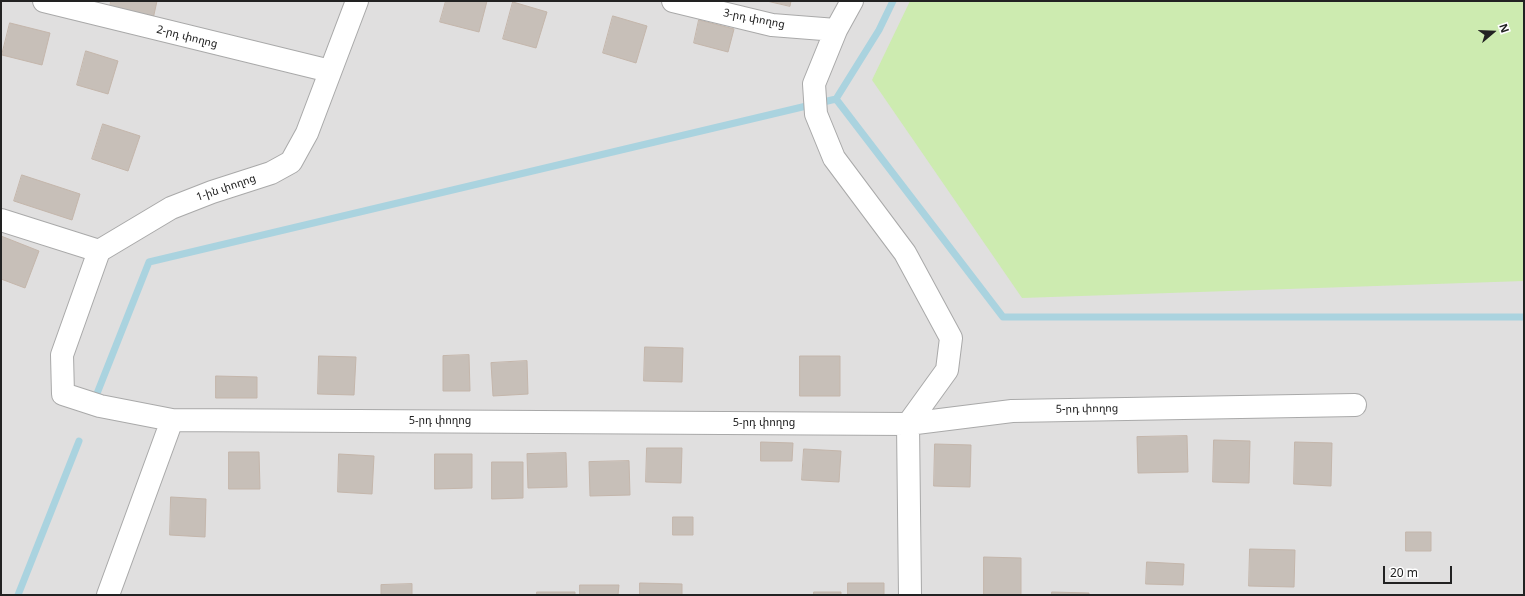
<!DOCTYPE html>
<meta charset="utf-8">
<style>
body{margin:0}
#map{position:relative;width:1525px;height:596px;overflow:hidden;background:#f2efe9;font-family:"Noto Sans",sans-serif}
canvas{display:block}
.frame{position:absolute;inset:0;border:2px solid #222;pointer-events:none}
.north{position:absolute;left:1473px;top:12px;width:40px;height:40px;-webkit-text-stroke:3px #fff;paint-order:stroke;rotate:71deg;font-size:11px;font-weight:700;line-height:16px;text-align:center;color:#222}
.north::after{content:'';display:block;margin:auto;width:14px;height:18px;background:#222;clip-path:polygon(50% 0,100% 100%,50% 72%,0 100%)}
.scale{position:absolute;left:1383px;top:566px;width:69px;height:18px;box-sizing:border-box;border:2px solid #222;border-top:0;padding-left:5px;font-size:12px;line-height:14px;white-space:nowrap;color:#222;-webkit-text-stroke:3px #fff;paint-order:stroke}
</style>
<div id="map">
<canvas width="1525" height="596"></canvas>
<div class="frame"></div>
<div class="north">N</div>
<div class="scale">20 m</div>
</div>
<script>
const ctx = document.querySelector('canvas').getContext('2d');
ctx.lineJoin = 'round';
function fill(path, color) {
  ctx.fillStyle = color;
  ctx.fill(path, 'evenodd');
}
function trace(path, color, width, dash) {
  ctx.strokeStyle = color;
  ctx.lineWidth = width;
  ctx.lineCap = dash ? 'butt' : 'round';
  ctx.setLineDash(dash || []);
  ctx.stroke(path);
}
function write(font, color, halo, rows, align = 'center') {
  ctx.font = font + ' "Noto Sans","Noto Sans Armenian",sans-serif';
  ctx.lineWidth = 3;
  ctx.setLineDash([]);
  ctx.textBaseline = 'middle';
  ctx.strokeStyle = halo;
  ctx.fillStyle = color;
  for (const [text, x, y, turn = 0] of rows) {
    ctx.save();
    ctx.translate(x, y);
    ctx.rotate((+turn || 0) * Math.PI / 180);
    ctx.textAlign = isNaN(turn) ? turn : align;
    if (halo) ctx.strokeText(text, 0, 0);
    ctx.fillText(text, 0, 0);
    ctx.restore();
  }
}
fill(new Path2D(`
 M1 1H1524V595H1Z`), '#e0dfdf');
fill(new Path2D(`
 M910 1H1524V281L1022 298 872 80Z`), '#cdebb0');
trace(new Path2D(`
 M836 99 1003 317H1524
 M96 396 149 262 836 99 879 30 893 1
 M18 595 79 441`), '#aad3df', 7);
const building = new Path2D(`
 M111 1H157L153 19 110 9Z
 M446 1H487L479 32 440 22Z
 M767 1H791L790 6Z
 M513 2 547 12 536 48 503 39Z
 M613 16 647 26 636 63 603 53Z
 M699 20 734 29 728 52 694 43Z
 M10 23 50 33 42 65 2 55Z
 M86 51 118 61 108 94 77 85Z
 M103 124 140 136 128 171 92 159Z
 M22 175 80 194 72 220 14 201Z
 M1 236 39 251 25 288 1 279Z
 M645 347 683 348 682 382 644 381Z
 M469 355 470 391H443V356Z
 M319 356 356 357 354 395 318 394Z
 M800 356H840V396H800Z
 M527 361 528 394 493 396 491 363Z
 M216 376 257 377V398H216Z
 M1187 436 1188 472 1138 473 1137 437Z
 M1214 440 1250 441 1249 483 1213 482Z
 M761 442 793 443 792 461H761Z
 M1295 442 1332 443 1331 486 1294 484Z
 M935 444 971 445 970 487 934 486Z
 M647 448H682L681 483 646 482Z
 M804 449 841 451 839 482 802 480Z
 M229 452H259L260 489H229Z
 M566 453 567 487 528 488 527 454Z
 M339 454 374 456 372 494 338 492Z
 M435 454H472V488L435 489Z
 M629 461 630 495 590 496 589 462Z
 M492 462H523V498L492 499Z
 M171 497 206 499 205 537 170 535Z
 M673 517H693V535H673Z
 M1406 532H1431V551H1406Z
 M1250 549 1295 550 1294 587 1249 586Z
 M984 557 1021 558V595H984Z
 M1147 562 1184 564 1183 585 1146 584Z
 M640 583 682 584V595H640Z
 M848 583H884V595H848Z
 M412 584V595H381V585Z
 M580 585H619L618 595H580Z
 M537 592H575V595H537Z
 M814 592H841V595H814Z
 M1052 592 1089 593V595H1052Z`);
fill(building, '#c7bfb8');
trace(building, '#c4b6ab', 1);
const minor = new Path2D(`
 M44 1 330 71
 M673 1 772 25 836 30
 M852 1 836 30 814 84 816 114 834 158 905 253 951 338 947 370 908 424 910 595
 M1 220 99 251 171 208 212 192 271 173 291 162 307 133 357 1
 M99 251 62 355 63 394 100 406 172 420 908 424 1012 411 1355 405
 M108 595 172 420`);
trace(minor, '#a9a9a9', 24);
trace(minor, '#fff', 22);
write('11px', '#222', '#fff', [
 ["3-րդ փողոց",754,19,11],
 ["2-րդ փողոց",187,37,14],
 ["1-ին փողոց",226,188,-19],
 ["5-րդ փողոց",1087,409,-1],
 ["5-րդ փողոց",440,421],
 ["5-րդ փողոց",764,423]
]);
</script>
